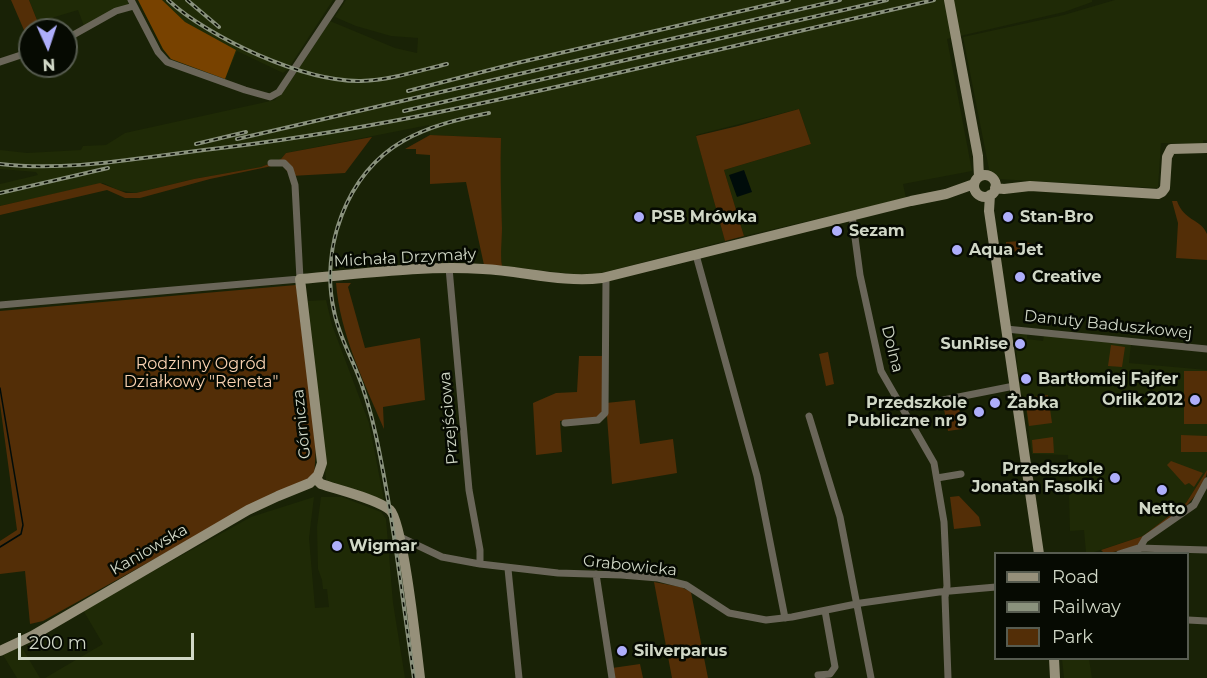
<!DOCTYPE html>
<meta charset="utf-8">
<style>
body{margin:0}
#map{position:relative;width:1207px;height:678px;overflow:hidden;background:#192206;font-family:Montserrat,sans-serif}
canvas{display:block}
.legend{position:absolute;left:994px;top:552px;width:195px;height:108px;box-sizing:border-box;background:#060a02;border:2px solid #575c50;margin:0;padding:8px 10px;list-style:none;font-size:18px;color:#d0d7c6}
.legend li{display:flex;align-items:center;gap:12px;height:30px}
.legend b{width:30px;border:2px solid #575c50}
.north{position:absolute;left:18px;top:18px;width:60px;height:60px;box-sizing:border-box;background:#060a02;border:2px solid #575c50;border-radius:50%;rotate:177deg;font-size:16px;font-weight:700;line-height:24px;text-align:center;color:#d0d7c6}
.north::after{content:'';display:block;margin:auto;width:21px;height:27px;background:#aeaefb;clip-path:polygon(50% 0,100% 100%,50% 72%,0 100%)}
.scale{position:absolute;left:18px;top:633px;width:176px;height:27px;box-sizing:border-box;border:3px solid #d0d7c6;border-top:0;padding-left:8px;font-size:18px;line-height:21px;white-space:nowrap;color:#d0d7c6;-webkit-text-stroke:4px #060a02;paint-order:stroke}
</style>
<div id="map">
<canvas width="1207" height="678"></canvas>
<ul class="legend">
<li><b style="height:8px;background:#96907a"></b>Road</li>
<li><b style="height:8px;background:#8a927d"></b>Railway</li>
<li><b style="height:16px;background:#532e07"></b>Park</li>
</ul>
<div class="north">N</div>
<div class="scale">200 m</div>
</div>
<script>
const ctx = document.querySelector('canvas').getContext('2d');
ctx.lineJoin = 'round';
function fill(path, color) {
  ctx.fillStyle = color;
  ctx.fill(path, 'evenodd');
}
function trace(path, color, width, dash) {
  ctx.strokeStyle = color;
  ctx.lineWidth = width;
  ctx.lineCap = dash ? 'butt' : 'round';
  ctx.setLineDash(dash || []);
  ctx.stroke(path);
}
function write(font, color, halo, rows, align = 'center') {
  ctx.font = font + ' Montserrat,sans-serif';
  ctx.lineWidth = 5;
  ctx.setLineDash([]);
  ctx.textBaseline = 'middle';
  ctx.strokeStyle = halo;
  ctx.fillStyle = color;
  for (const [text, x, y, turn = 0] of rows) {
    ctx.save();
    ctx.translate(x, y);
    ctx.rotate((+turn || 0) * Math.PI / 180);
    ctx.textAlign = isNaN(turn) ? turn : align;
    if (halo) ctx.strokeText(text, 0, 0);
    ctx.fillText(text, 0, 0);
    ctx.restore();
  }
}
fill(new Path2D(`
 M29 0H127L129 5 84 26 78 10 38 22Z
 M138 0H333L288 69 283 73 237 51 225 79 171 59 163 49Z
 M346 0H1092V2L1064 12 947 39 972 171 903 184 906 198 744 236 724 170 811 144 799 109 696 135 725 241 590 276 502 266 500 250 502 232 499 181 501 138 430 135 429 125 286 153 281 159 261 167 194 179 136 193 118 190 103 183 0 206V184L38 175 36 172 0 169V150L27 153 81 150 83 146 106 145 125 133 275 100 294 76 330 21 395 48 417 53 418 38 391 36 356 26 335 17Z
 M1115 0H1207V140H1203V144L1161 143 1158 188 997 179 990 174 963 37 1064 15Z
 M326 300 332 325 369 423 384 500 326 480 308 301Z
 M1015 332 1027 333V339L1043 341 1044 335 1131 344 1129 363 1207 370V470L1186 503 1143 536 1091 553H1086L1084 530 1070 531 1068 455 1032 454 1024 397 1020 392 1018 373Z
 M314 497 309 538 315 608 329 607 327 589H323L322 580 318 569 317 527 321 497H342L381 512 386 519 393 603 405 678H45L103 644 83 610 251 517Z
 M21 646 40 678H17L3 655Z
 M1062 659H1089L1092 678H1064Z`), '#1f2a06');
fill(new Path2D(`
 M11 0H29L41 30H30V44Z
 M799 109 811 144 724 170 744 236 725 241 696 136 738 126Z
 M430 135 501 138C500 168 501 198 502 228 502 241 500 253 502 266L484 265 466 182 430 184V155L416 154V149H405Z
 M372 137 345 173 291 176 282 165 272 166 210 179 140 198H125L107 190 0 215V206L100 183 126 193H136L194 179 261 167 281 159 286 153Z
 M1172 201H1177C1184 221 1201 219 1207 234 1207 241 1207 252 1207 260L1176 258 1178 223Z
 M1021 241 1033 244 1032 251 1002 252V246H1006V242Z
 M336 283H351L348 287 365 348 420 338 425 400 383 407 384 429C364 382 340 334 336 283Z
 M296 285 316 444 314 480 273 493 43 621 30 624 25 571 0 574V541L17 530 0 404V311Z
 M1111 345 1125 347 1122 367 1108 366Z
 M828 352 834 384 826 386 819 354Z
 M579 356H603L602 412 596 418 560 421 562 452 536 455 533 403 556 393 577 392Z
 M1184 371H1207V424H1184Z
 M1048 395 1052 423 1029 426 1025 398Z
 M958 399 962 429 948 431 944 409 932 410 931 404Z
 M635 400 640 444 673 439 677 473 612 484 606 403Z
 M1181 435 1207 436V452H1181Z
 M1053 437 1054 453H1033L1032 440Z
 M1171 461 1203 473 1194 487 1189 483 1185 485 1167 465Z
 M1207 470C1207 494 1159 533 1139 544 1130 549 1118 551 1108 553H1104L1101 550 1143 536 1186 503Z
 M959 496 979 517 981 526 954 529 950 497Z
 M654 582 681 587 691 592 708 678H672Z
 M640 664 643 678H614L612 668Z`), '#532e07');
fill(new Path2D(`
 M138 0H162L185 22 236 50 225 79 171 59 163 49Z`), '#784200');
fill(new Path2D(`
 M744 170 752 192 737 197 729 175Z`), '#000c0a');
trace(new Path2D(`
 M0 388 23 525 21 534 0 547`), '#000c0a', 1.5);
trace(new Path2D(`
 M131 0 158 52 167 62 245 90 270 97 279 92 340 0
 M66 39 116 11 134 6
 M0 62 30 52
 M852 215 860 275 881 371 934 463 944 522 947 586 945 597 948 678
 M696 255 757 476 785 618
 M449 268 469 490 480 550V564
 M0 305 300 279 295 185 290 169 284 163H271
 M1006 329 1207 349
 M903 408 1014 386
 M809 416 840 517 871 678
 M565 423 598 420 605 413 606 277
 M937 478 961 474
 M400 537 442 557 480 564 558 573 621 575 658 578 686 585 729 613 766 620 792 617 861 603 939 592 996 587
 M1119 554 1138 548 1207 550
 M1136 554 1145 539 1194 505 1207 481
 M508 569 519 678
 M596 574 612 678
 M1188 620 1207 621
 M818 675 830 674 835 667 825 611`), '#6a6659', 7);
trace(new Path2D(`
 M949 0 978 156 979 177
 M974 186a11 11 0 1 1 22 0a11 11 0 1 1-22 0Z
 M995 188 1004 189 1030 186 1158 194 1162 192 1165 188 1167 157 1171 149 1207 148
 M990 195 989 211 1039 554
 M316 479 321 484C339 490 377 499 390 510 403 521 417 653 420 678
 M0 651 32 636 248 510 278 496 310 483 318 475 322 463 300 279C360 274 423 265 483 269 523 271 563 283 602 278L911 201 946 194 974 184
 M1054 658 1055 678`), '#96907a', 10);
const rail = new Path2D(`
 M168 0C209 38 304 82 361 81 390 80 418 71 447 64
 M187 0 219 27
 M408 91 517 63 789 0
 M404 111 887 0
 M237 139 840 0
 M196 144 246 132
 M0 164C67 172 137 158 204 150 346 134 483 104 622 72 726 48 830 24 934 0
 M0 193 108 168
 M414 678C402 597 393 515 376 436 371 413 365 391 356 370 348 351 338 332 334 311 320 248 346 174 403 141 429 126 459 119 489 113`);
trace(rail, '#8a927d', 4);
trace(rail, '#060a02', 1.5, [4.5]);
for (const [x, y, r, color] of [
 [639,217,6,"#aeaefb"],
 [1008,217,6,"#aeaefb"],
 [837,231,6,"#aeaefb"],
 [957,250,6,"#aeaefb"],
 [1020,277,6,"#aeaefb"],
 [1020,344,6,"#aeaefb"],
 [1026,379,6,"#aeaefb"],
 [1195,400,6,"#aeaefb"],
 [995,403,6,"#aeaefb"],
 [979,412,6,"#aeaefb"],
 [1115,478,6,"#aeaefb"],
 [1162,490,6,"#aeaefb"],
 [337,546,6,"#aeaefb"],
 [622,651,6,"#aeaefb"]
]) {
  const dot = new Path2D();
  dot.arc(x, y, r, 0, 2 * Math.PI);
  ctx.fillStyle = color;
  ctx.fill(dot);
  trace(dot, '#060a02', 2);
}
write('bold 16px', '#d0d7c6', '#060a02', [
 ["PSB Mrówka",651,217],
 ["Stan-Bro",1020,217],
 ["Sezam",849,231],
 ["Aqua Jet",969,250],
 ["Creative",1032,277],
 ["SunRise",1008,344,"right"],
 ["Bartłomiej Fajfer",1038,379],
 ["Orlik 2012",1183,400,"right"],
 ["Przedszkole",967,403,"right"],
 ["Publiczne nr 9",967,421,"right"],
 ["Żabka",1007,403],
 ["Przedszkole",1103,469,"right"],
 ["Jonatan Fasolki",1103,487,"right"],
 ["Netto",1162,509,"center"],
 ["Wigmar",349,546],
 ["Silverparus",634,651]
], 'left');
write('16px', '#d0d7c6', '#060a02', [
 ["Michała Drzymały",405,258,-3],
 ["Danuty Baduszkowej",1108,325,6],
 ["Dolna",892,349,76],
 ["Przejściowa",449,418,-95],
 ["Górnicza",302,424,-96],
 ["Kaniowska",149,550,-30],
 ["Grabowicka",630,566,6]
]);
write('16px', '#f9d2b1', '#060a02', [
 ["Rodzinny Ogród",201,364],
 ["Działkowy \"Reneta\"",201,382]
]);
</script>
